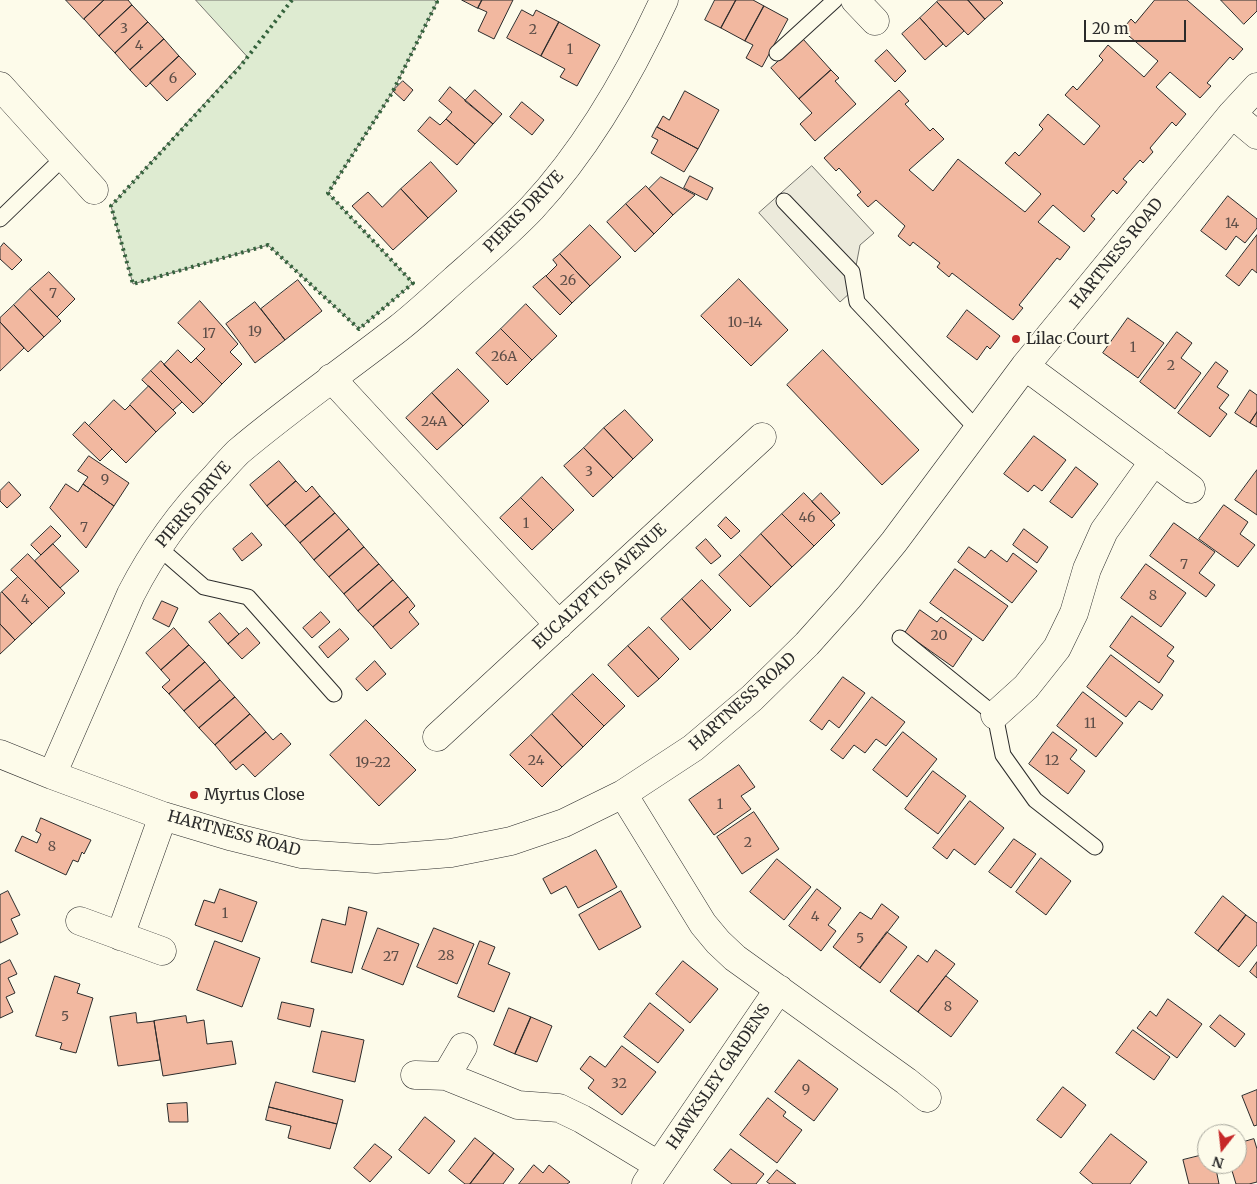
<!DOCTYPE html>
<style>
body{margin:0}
#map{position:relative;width:1257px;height:1184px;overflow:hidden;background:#fdfbea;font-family:Merriweather,serif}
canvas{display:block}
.north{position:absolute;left:1197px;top:1124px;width:50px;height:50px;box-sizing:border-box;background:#fdfbea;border:1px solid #a9a89e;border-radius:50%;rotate:196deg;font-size:14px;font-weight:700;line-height:20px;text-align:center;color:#2b2b2b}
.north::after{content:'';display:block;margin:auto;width:18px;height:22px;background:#c62828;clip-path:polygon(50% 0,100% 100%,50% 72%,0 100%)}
.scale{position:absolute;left:1084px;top:20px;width:102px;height:22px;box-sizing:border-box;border:2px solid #2b2b2b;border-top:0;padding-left:6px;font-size:15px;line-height:18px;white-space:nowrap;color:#2b2b2b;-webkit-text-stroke:4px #fdfbea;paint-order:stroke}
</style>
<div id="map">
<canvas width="1257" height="1184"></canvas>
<div class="north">N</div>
<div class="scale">20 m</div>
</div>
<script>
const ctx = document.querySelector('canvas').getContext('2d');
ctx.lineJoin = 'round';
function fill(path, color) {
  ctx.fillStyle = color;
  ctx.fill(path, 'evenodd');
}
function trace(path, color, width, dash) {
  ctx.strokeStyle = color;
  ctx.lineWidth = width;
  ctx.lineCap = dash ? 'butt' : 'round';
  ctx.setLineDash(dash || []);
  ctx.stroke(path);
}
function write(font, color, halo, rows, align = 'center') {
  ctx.font = font + ' Merriweather,serif';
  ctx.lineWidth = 4;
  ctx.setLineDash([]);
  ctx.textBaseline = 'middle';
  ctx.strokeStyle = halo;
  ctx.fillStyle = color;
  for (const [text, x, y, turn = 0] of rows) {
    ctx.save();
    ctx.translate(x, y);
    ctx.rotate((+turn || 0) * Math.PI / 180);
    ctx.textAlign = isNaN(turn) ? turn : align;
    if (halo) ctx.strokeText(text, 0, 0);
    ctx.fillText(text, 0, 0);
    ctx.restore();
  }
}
const green = new Path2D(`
 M196 0H434L437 2 392 93 328 193 413 283 359 329 268 245 133 284 111 206 247 57Z`);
fill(green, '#deebd1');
trace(green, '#74746e', 1);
const parking = new Path2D(`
 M812 166 874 233 860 245 851 292 840 302 759 213Z`);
fill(parking, '#eceadb');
trace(parking, '#74746e', 1);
const building = new Path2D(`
 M66 0H104L84 19Z
 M104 0H128L132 5 99 36 84 19Z
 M462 0H482L478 8Z
 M482 0H513L494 39 478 31 487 12 478 8Z
 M715 0H736L721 28 705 20Z
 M736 0H753L764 6 745 41 721 28Z
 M939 0H968L985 19 968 35 937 2Z
 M968 0H1000L1003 3 985 19Z
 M1155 0H1187L1243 49 1233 60 1230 57 1207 83 1211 86 1200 98 1170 72 1156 87 1186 114 1176 126 1172 122 1150 148 1153 152 1143 163 1140 160 1123 179 1127 182 1117 194 1113 190 1091 216 1095 219 1084 232 1053 205 1038 222 1070 247 1060 260 1057 258 1019 305 1023 308 1013 320 952 273 949 277 937 267 940 263 913 242 910 246 898 236 905 226 876 200 868 207 857 195 861 192 839 168 836 171 824 158 899 90 909 101 905 104 930 131 933 128 944 139 909 170 933 191 958 159 1025 212 1041 194 1005 163 1015 152 1019 156 1043 129 1039 125 1048 114 1084 145 1100 126 1065 95 1073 86 1077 90 1103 60 1099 56 1108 45 1144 77 1158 61 1122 30 1131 19 1135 23Z
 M1221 0H1257V11L1244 24Z
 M937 2 964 31 946 47 920 18Z
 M132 5 148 22 115 53 99 36Z
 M764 6 788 19 762 67 746 58 753 45 745 41Z
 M522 10 533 16 536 10 559 22 541 56 507 38Z
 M920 18 943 44 925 60 902 34Z
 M148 22 164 39 130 70 115 53Z
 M559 22 600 45 577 86 560 77 565 69 541 56Z
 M164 39 179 56 146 87 130 70Z
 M803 39 831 70 799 99 771 68Z
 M887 50 906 71 895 82 875 61Z
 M179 56 196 74 167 101 150 83Z
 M831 70 839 78 835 81 856 104 815 141 800 124 812 113 799 99Z
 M403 81 413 90 404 101 393 91Z
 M450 87 493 124 475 144 446 119 452 112 439 101Z
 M475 90 502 114 493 124 465 101Z
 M685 91 719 110 698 149 657 127 663 116 669 120Z
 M522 102 544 120 532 135 510 117Z
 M430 117 440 125 446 119 475 144 457 165 418 131Z
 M657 127 698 149 684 172 651 153 658 140 652 137Z
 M431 162 457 191 428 218 401 189Z
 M690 176 713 188 707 200 684 188Z
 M661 177 695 195 673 215 649 189Z
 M646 186 673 215 654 234 626 204Z
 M401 189 428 218 393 250 352 206 368 192 382 207Z
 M1228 196 1257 219V228L1245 243 1236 236 1226 250 1201 231Z
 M626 204 654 234 635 252 607 222Z
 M590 225 621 257 590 286 560 254Z
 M1257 235V273L1252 269 1239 286 1226 276Z
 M4 243 22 260 12 270 0 259V248Z
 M560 254 590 286 572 303 546 276 557 265 553 260Z
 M49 272 75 299 57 317 30 289Z
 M546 276 572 303 560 315 533 287Z
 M739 279 788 330 751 366 701 316Z
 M298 280 322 311 285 340 261 309Z
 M30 289 61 321 44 337 14 305Z
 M200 301 238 344 230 352 242 364 222 384 196 358 205 349 178 323Z
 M255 302 285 340 255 363 226 324Z
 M526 304 557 336 532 360 501 329Z
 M14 305 44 337 28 352 0 322V318Z
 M967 310 1000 336 990 349 987 346 977 360 947 337Z
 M1128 318 1164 343 1138 378 1103 353Z
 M0 322 24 348 0 371Z
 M501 329 532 360 507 385 476 353Z
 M1177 332 1192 343 1181 358 1201 373 1175 409 1140 382Z
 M178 350 191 363 196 358 222 384 203 404 164 365Z
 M823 350 919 450 882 485 787 385Z
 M161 361 203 404 193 413 151 371Z
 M1216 362 1228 371 1217 387 1229 395 1219 408 1227 414 1210 437 1178 413Z
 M458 369 489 401 463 426 432 393Z
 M151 371 182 402 173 410 142 380Z
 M149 386 176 413 156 432 130 405Z
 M1250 390 1257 395V412L1250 423 1235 413Z
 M432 393 463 426 437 450 406 418Z
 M114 400 125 410 130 405 156 432 126 463 89 426Z
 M625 410 653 440 633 459 604 428Z
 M1257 412V427L1250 423Z
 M85 422 112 449 100 461 73 435Z
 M604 428 633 459 613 478 584 448Z
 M1034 436 1066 460 1042 491 1034 485 1028 492 1004 474Z
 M584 448 613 478 593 497 564 466Z
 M89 456 129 483 114 506 83 484 88 477 78 471Z
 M279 461 296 481 267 506 250 485Z
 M1076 467 1098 484 1072 518 1050 502Z
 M1257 470V515L1235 500Z
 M542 477 574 510 553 530 521 498Z
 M296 481 306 492 312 486 320 496 285 526 267 506Z
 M9 482 21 495 7 508 0 501V491Z
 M66 484 78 492 83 484 114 506 86 548 50 508Z
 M804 493 835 525 814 546 782 514Z
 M821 493 840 513 831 521 812 502Z
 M320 496 335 513 300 543 285 526Z
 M521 498 553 530 532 550 500 518Z
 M1224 505 1248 522 1240 534 1255 545 1238 567 1199 539Z
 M335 513 349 529 314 560 300 543Z
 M782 514 814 546 792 567 761 534Z
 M726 517 740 531 731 539 718 526Z
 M1174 523 1215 552 1199 573 1215 585 1206 597 1150 556Z
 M51 526 61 536 41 555 31 545Z
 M349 529 364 547 329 577 314 560Z
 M1024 529 1048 547 1037 563 1013 545Z
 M252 533 262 545 242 561 233 549Z
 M761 534 792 567 771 587 740 555Z
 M706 539 721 556 711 564 696 548Z
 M53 544 79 571 60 588 35 561Z
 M364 547 379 564 344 594 329 577Z
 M969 547 985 558 991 550 1007 562 1013 553 1037 571 1012 603 958 562Z
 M28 554 65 593 49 608 11 570Z
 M740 555 771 587 750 607 719 575Z
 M379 564 393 580 358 611 344 594Z
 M1146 564 1186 593 1161 627 1121 598Z
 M955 569 1008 606 983 641 930 603Z
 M18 577 49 608 32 624 2 592Z
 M393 580 408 597 373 627 358 611Z
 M702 580 731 610 711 630 682 599Z
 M2 592 32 624 15 640 0 624V594Z
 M408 597 415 606 409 612 419 624 391 649 373 627Z
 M682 599 711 630 690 650 661 619Z
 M162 601 178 608 169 627 153 619Z
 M920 610 937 622 941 617 972 639 953 667 905 633Z
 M321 612 330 622 312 638 303 628Z
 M220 613 239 634 228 644 209 622Z
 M1132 616 1174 647 1167 656 1174 661 1159 683 1110 647Z
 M0 624 15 640 0 654Z
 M649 627 679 659 659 679 628 646Z
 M174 628 189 645 161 670 146 653Z
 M247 628 260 643 242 659 228 644Z
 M340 629 349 639 328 658 319 647Z
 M189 645 205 662 169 694 162 687 170 680 161 670Z
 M628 646 659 679 638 697 608 665Z
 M1111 655 1163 695 1152 710 1139 701 1126 717 1087 687Z
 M375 661 386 674 367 691 356 679Z
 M205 662 220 680 184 711 169 694Z
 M593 674 625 706 604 726 572 694Z
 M843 677 865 693 839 728 829 720 822 730 810 721Z
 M220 680 235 697 199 728 184 711Z
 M1083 692 1123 723 1096 757 1057 726Z
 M572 694 604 726 583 747 552 714Z
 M235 697 250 714 215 745 199 728Z
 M872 697 905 722 886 746 876 739 865 753 854 745 843 759 831 750Z
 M250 714 266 732 230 763 215 745Z
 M552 714 583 747 562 767 531 735Z
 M366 720 416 770 379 806 330 755Z
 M266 732 273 740 281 733 291 744 255 777 243 764 236 770 230 763Z
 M903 732 937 759 907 797 873 770Z
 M1053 732 1077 750 1070 759 1085 771 1068 794 1029 764Z
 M531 735 562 767 542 787 510 755Z
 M739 765 755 787 741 796 751 809 714 835 689 800Z
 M933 771 966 796 938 834 905 809Z
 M970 801 1004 828 975 865 954 849 947 859 933 848Z
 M754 812 779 849 742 874 717 837Z
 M41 818 91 840 84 854 82 852 78 862 73 860 66 875 15 851 22 836 37 843 41 834 36 831Z
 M1014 839 1036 854 1011 888 989 872Z
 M596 850 617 887 578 908 566 886 551 894 543 879Z
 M1041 858 1071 881 1046 915 1016 892Z
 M777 859 811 887 784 920 750 892Z
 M220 889 257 902 242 942 195 925 204 900 214 903Z
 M817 889 841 908 828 925 836 931 821 951 789 926Z
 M8 891 20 915 11 919 18 934 0 943V895Z
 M621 891 641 927 599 950 579 915Z
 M1223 896 1246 915 1218 951 1195 933Z
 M882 904 899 917 860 968 833 947 860 912 871 919Z
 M349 907 367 912 352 973 311 962 322 919 345 925Z
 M1246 915 1257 923V945L1239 967 1218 951Z
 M378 928 419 944 403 985 362 969Z
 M434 928 474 944 457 984 417 967Z
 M887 932 907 947 880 983 860 968Z
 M215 941 260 958 242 1007 197 990Z
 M480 941 495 947 488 964 510 973 494 1012 458 997Z
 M936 950 955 964 918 1012 890 991 918 955 927 962Z
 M10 960 17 974 8 978 15 993 6 997 13 1012 0 1018V965Z
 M683 961 718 989 690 1023 656 994Z
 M1257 962V978L1250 972Z
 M55 976 80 984 77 993 93 998 76 1053 60 1049 62 1043 36 1036Z
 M946 976 978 1001 951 1037 918 1012Z
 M1168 999 1202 1024 1177 1058 1137 1028 1150 1011 1156 1016Z
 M282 1002 314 1009 310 1027 278 1019Z
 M650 1003 684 1030 658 1063 624 1037Z
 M509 1008 531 1017 515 1054 494 1045Z
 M136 1013 137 1023 154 1021 160 1060 118 1066 110 1017Z
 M1220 1015 1245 1034 1235 1047 1210 1027Z
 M186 1016 187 1023 204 1020 207 1044 232 1041 236 1064 163 1076 154 1021Z
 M531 1017 552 1026 537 1062 515 1054Z
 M1133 1030 1170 1057 1154 1080 1116 1053Z
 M322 1031 364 1040 355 1082 313 1072Z
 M622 1046 656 1072 622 1115 588 1088 594 1080 580 1069 590 1056 605 1067Z
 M799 1060 838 1089 814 1121 775 1092Z
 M276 1082 343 1100 337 1124 269 1107Z
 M1063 1087 1086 1105 1061 1138 1037 1120Z
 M1257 1090V1125L1254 1126 1242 1096Z
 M768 1098 786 1112 783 1116 802 1130 777 1163 740 1135Z
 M187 1103 188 1122H169L167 1104Z
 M269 1107 337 1124 330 1149 288 1138 291 1126 266 1120Z
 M425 1117 455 1141 429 1174 399 1150Z
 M1111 1134 1147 1162 1130 1184H1093L1080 1173Z
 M475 1138 494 1153 470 1184H465L449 1171Z
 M1254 1139 1257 1149V1182L1249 1184H1236L1230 1164H1237V1144Z
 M375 1144 392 1157 370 1182 354 1168Z
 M731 1149 764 1174 756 1184H732L714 1170Z
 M494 1153 514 1169 503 1184H470Z
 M1207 1154V1164H1215L1219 1184H1189L1183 1160Z
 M534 1165 543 1173 549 1165 570 1182 567 1184H519Z
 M777 1170 796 1184H770L767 1182Z`);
fill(building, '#f2b8a0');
trace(building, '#2b2b2b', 1);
const lane = new Path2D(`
 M777 53 835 0
 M784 201 852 272 857 302 978 430
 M0 219 64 157
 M158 547 204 587 248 597 334 694
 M900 638 995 715 1003 755 1035 800 1095 847`);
const street = new Path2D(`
 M855 0 875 21
 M0 86 94 190
 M1232 114 1257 135
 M1025 366 1191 489
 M331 378 559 625
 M995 715 1026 687 1057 648 1074 613 1087 569 1104 531 1154 461
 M437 737 762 437
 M0 754 52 775 163 816 233 837 301 854 376 859 451 853 511 841 564 823 623 794 693 748 752 698 807 644 849 597 894 542 1025 366 1232 114 1257 87
 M52 775 131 594C153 551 182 511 216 476 223 468 230 460 238 452 290 408 345 370 399 328 418 313 436 296 454 280 480 257 507 234 532 208 588 148 630 74 664 0
 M623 794 703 924 718 942 735 958 906 1081 927 1098
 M80 921 162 951
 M120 936 163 816
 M415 1075 446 1076 518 1105 559 1108 582 1119 658 1165
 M446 1076 463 1047
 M646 1184 779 989`);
trace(lane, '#2b2b2b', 17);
trace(street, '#2b2b2b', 29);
trace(lane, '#fdfbea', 15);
trace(street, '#fdfbea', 28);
trace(new Path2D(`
 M292 0 239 68 111 206 133 284 268 245 359 329 413 283 328 193 392 93 437 2 434 0`), '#34623c', 4, [2.5, 4]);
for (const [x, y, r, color] of [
 [1016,339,5,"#c62828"],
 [194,795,5,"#c62828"]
]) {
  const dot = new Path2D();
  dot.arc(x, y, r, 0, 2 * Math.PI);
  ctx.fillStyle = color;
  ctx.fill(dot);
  trace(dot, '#fdfbea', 2);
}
write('14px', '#5d4e48', null, [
 ["3",124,29],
 ["2",533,30],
 ["4",139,46],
 ["1",570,50],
 ["6",173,79],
 ["14",1232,224],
 ["26",568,281],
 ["7",53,294],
 ["10-14",745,323],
 ["19",255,332],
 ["17",209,334],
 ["1",1133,348],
 ["26A",504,357],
 ["2",1171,366],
 ["24A",434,422],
 ["3",589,472],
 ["9",105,480],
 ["46",807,518],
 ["1",526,524],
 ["7",84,528],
 ["7",1184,565],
 ["8",1153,596],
 ["4",25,600],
 ["20",939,636],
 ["11",1090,724],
 ["24",536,761],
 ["12",1052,761],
 ["19-22",373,763],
 ["1",720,805],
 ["2",748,843],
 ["8",52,847],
 ["1",225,914],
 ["4",815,917],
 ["5",860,939],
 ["28",446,956],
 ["27",391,957],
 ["8",948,1007],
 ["5",65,1017],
 ["32",619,1084],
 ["9",806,1090]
]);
write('16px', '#2b2b2b', '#fdfbea', [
 ["PIERIS DRIVE",524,212,-46],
 ["HARTNESS ROAD",1117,254,-51],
 ["PIERIS DRIVE",194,505,-50],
 ["EUCALYPTUS AVENUE",600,587,-43],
 ["HARTNESS ROAD",743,702,-42],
 ["HARTNESS ROAD",234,834,15],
 ["HAWKSLEY GARDENS",719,1077,-56]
]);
write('16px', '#2b2b2b', '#fdfbea', [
 ["Lilac Court",1026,339],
 ["Myrtus Close",204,795]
], 'left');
</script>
